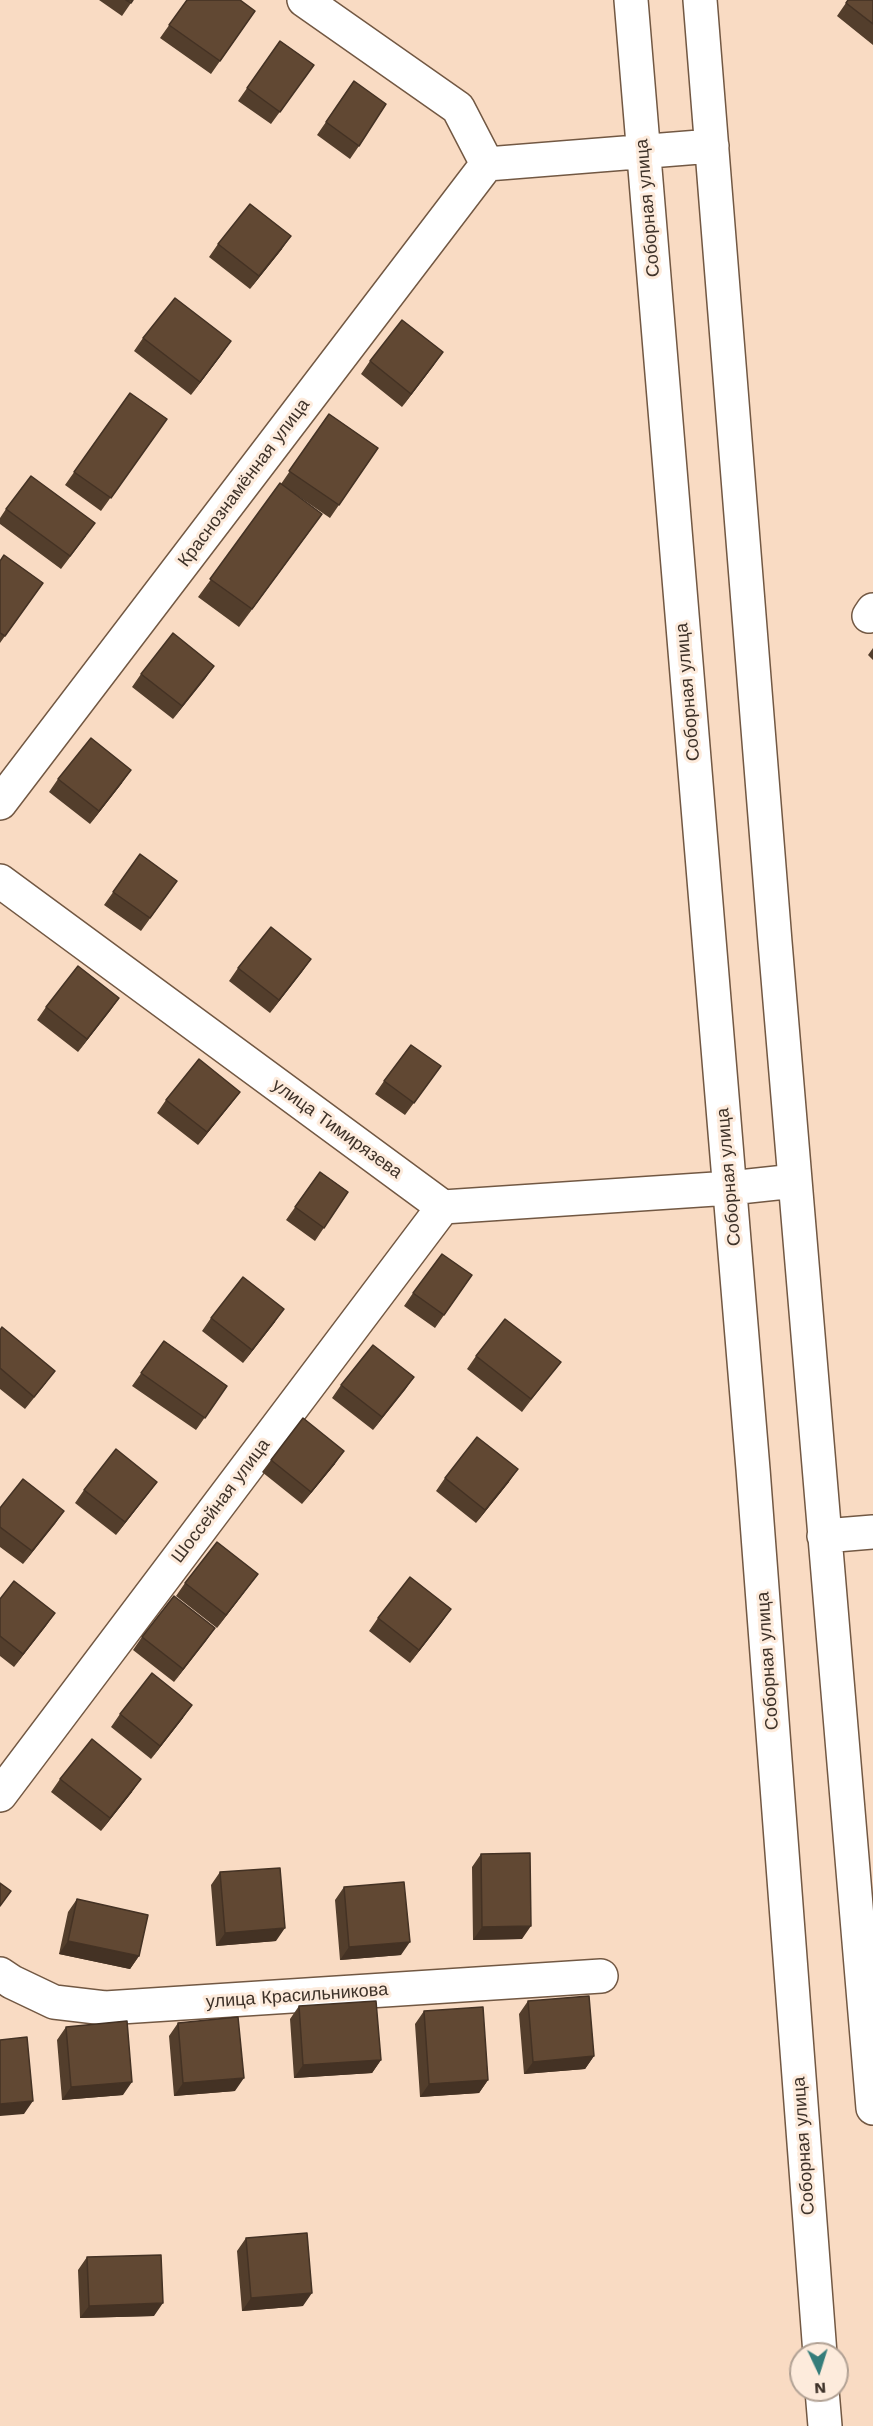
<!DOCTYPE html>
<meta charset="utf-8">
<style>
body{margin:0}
#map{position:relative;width:873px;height:2426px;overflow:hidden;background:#f9dbc3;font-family:"Work Sans",sans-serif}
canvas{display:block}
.north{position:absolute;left:789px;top:2342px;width:60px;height:60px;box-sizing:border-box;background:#fdebdc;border:2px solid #b1a194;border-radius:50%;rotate:176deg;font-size:16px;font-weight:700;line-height:24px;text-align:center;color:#3e3229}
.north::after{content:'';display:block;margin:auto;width:21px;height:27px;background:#357d7a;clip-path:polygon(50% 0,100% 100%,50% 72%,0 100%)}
</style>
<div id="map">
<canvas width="873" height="2426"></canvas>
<div class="north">N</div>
</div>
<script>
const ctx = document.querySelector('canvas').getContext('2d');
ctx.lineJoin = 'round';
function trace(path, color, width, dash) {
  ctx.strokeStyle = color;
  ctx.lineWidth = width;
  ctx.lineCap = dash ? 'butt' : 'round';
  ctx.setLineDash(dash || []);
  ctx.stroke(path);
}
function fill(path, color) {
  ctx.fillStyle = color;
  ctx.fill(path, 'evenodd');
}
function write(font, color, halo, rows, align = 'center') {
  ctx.font = font + ' "Work Sans",sans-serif';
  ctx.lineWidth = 6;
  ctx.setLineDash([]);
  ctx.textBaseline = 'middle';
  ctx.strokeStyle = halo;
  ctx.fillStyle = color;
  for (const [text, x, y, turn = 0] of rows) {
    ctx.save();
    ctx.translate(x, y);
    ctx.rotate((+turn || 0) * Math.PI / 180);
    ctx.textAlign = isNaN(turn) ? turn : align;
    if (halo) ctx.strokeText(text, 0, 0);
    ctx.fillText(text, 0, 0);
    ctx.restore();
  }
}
const minor = new Path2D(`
 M304 0 458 108 487 164
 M631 0 753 1469 820 2354
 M700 0 775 942 873 2108
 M487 164 712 146
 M869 616 873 610
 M0 803 487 164
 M0 881 443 1207 730 1188 795 1181
 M824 1536 873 1532
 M0 1795 443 1207
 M0 1974 12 1982 54 2002 105 2008 601 1976
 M822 2390 825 2426`);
trace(minor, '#725843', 36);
trace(minor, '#fff', 33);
fill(new Path2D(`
 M99 0H133L122 16Z
 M187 0 255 11 211 74 160 38Z
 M848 0H873V45L837 16Z
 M280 41 314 65 271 124 238 101Z
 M354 81 359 146 350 159 317 135Z
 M218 244 282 249 250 289 209 257Z
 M143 338 222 354 191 395 134 351Z
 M370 361 434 365 402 407 361 374Z
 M130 393 167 419 101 511 65 485Z
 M329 414 378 448 330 518 292 492 309 532 239 627 198 597 281 484Z
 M6 509 86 536 61 569 0 524V518Z
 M0 561 43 583 0 643Z
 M873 648V660L868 655Z
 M214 666 173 719 132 687 141 674Z
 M58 779 122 783 90 824 49 792Z
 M140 854 177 881 141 931 104 905Z
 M311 959 270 1013 229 981 238 968Z
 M119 998 78 1052 37 1020 46 1007Z
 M441 1066 405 1115 375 1094 384 1081Z
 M240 1092 198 1145 157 1113 166 1100Z
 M320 1172 348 1192 315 1241 286 1220Z
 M472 1275 435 1328 404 1306 413 1293Z
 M211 1318 275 1322 243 1363 202 1331Z
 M0 1330 46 1383 25 1409 0 1389Z
 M164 1341 227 1386 196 1430 132 1386Z
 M476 1356 551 1374 522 1412 467 1369Z
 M414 1377 373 1430 332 1398 341 1385Z
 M271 1460 335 1464 302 1504 262 1472Z
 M445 1478 509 1482 476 1523 436 1491Z
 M157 1482 116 1535 75 1503 84 1490Z
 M0 1508 64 1511 23 1564 0 1547Z
 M258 1574 217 1628 176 1596 185 1583Z
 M0 1599 55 1613 14 1667 0 1656Z
 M451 1609 410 1663 369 1631 378 1618Z
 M215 1628 174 1682 133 1650 142 1637Z
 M120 1714 183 1718 151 1759 111 1727Z
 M60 1779 132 1792 101 1831 51 1792Z
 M481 1854 522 1939 473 1940 472 1867Z
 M220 1872 276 1941 216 1946 211 1885Z
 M344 1887 401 1955 340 1960 335 1900Z
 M77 1899 139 1956 130 1969 59 1954 68 1912Z
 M528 2001 594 2056 585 2069 524 2074 519 2014Z
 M299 2006 381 2060 372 2073 294 2078 290 2019Z
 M424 2011 488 2080 479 2093 420 2097 415 2024Z
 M178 2023 235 2091 174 2096 169 2036Z
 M66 2027 123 2095 62 2100 57 2040Z
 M246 2238 303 2306 242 2311 237 2251Z
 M87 2257 154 2316 80 2318 78 2270Z`), '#533e2c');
fill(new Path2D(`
 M291 236 282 249 250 289 259 276Z
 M231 341 222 354 191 395 200 382Z
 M443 352 434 365 402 407 411 394Z
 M322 514 309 532 239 627 252 609Z
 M214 666 205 679 173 719 182 706Z
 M131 770 122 783 90 824 99 811Z
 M311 959 302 972 270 1013 279 1000Z
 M119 998 110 1011 78 1052 87 1039Z
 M240 1092 231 1104 198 1145 207 1132Z
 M284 1309 275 1322 243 1363 252 1350Z
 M414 1377 405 1390 373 1430 382 1417Z
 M344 1451 335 1464 302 1504 311 1492Z
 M518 1469 509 1482 476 1523 485 1510Z
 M157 1482 148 1494 116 1535 125 1522Z
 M64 1511 55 1524 23 1564 32 1551Z
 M258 1574 249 1586 217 1628 226 1615Z
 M451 1609 442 1622 410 1663 419 1650Z
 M55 1613 46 1626 14 1667 23 1654Z
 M215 1628 206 1641 174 1682 183 1669Z
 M192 1705 183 1718 151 1759 160 1746Z
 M141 1779 132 1792 101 1831 110 1818Z
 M531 1926 522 1939 473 1940 482 1927Z
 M285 1928 276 1941 216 1946 225 1933Z
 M68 1941 139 1956 130 1969 59 1954Z
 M410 1942 401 1955 340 1960 349 1947Z
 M594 2056 585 2069 524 2074 533 2062Z
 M381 2060 372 2073 294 2078 303 2065Z
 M244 2078 235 2091 174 2096 183 2083Z
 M488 2080 479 2093 420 2097 429 2084Z
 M132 2082 123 2095 62 2100 71 2087Z
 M33 2101 24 2114 0 2116V2104Z
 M312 2293 303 2306 242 2311 251 2298Z
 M163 2303 154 2316 80 2318 89 2306Z`), '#443224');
const building = new Path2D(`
 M126 0H133L131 3Z
 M187 0H240L255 11 220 61 169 25Z
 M848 0H873V24L846 3Z
 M280 41 314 65 280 112 247 88Z
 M354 81 386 104 359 146 326 122Z
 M250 204 291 236 259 276 218 244Z
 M175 298 231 341 200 382 143 338Z
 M402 320 443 352 411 394 370 361Z
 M130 393 167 419 111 498 74 472Z
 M329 414 378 448 339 505 289 471Z
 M31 476 95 523 70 556 6 509Z
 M280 483 322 514 252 609 210 579Z
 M4 555 43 583 5 636 0 633V561Z
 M173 633 214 666 182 706 141 674Z
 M91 738 131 770 99 811 58 779Z
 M140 854 177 881 150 918 113 892Z
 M271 927 311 959 279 1000 238 968Z
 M78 966 119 998 87 1039 46 1007Z
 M411 1045 441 1066 414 1103 384 1081Z
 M199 1059 240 1092 207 1132 166 1100Z
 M320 1172 348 1192 324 1228 295 1207Z
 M442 1254 472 1275 444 1315 413 1293Z
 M243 1277 284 1309 252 1350 211 1318Z
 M505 1319 561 1362 531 1399 476 1356Z
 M2 1327 55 1371 34 1397 0 1368V1330Z
 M164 1341 227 1386 205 1418 141 1373Z
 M373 1345 414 1377 382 1417 341 1385Z
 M303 1418 344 1451 311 1492 271 1460Z
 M477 1437 518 1469 485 1510 445 1478Z
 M116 1449 157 1482 125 1522 84 1490Z
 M23 1479 64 1511 32 1551 0 1527V1508Z
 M217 1542 258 1574 226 1615 185 1583Z
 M410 1577 451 1609 419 1650 378 1618Z
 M14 1581 55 1613 23 1654 0 1636V1599Z
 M174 1596 215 1628 183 1669 142 1637Z
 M152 1673 192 1705 160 1746 120 1714Z
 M92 1739 141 1779 110 1818 60 1779Z
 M530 1853 531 1926 482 1927 481 1854Z
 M280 1868 285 1928 225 1933 220 1872Z
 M404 1882 410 1942 349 1947 344 1887Z
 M0 1883 11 1891 0 1906Z
 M77 1899 148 1915 139 1956 68 1941Z
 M589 1996 594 2056 533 2062 528 2001Z
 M376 2001 381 2060 303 2065 299 2006Z
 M483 2007 488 2080 429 2084 424 2011Z
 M238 2017 244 2078 183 2083 178 2023Z
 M127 2021 132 2082 71 2087 66 2027Z
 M27 2037 33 2101 0 2104V2040Z
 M307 2233 312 2293 251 2298 246 2238Z
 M161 2255 163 2303 89 2306 87 2257Z`);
fill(building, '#614833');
trace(building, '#443224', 1.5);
write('18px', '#3e3229', '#fdebdc', [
 ["Соборная улица",648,208,-95],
 ["Краснознамённая улица",244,483,-53],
 ["Соборная улица",688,692,-95],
 ["улица Тимирязева",337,1129,36],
 ["Соборная улица",729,1177,-95],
 ["Шоссейная улица",221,1501,-53],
 ["Соборная улица",768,1661,-94],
 ["улица Красильникова",297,1996,-4],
 ["Соборная улица",804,2146,-94]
]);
</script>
